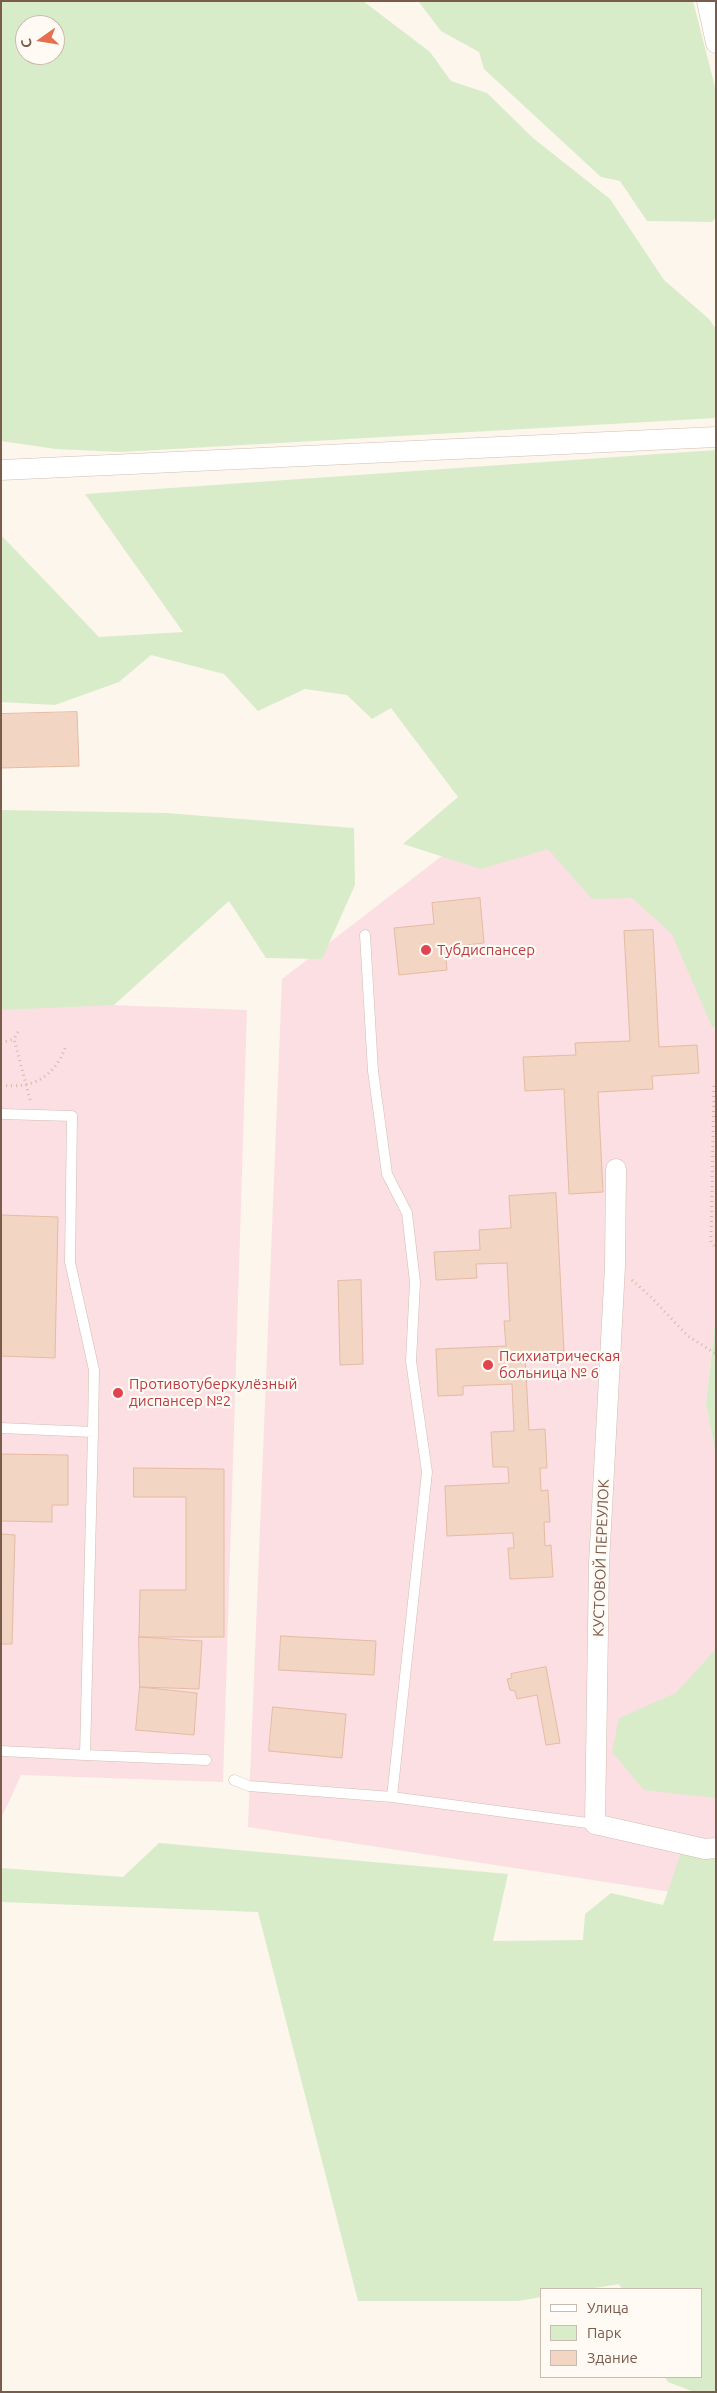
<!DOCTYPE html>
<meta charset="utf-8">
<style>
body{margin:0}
#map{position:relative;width:717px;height:2393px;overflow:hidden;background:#fdf6ec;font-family:Ubuntu,sans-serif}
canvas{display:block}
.frame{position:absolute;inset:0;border:2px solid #7a5c4d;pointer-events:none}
.legend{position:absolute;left:540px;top:2288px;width:162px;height:90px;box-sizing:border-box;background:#fffaf3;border:1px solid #cabbb1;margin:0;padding:6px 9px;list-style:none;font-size:15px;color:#7a5c4d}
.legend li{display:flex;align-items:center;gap:10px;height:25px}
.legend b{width:25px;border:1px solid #cabbb1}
.north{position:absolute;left:15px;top:15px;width:50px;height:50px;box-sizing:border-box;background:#fffaf3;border:1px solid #cabbb1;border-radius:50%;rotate:257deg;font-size:14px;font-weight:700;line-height:20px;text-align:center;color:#7a5c4d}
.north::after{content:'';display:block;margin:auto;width:18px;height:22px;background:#e76f51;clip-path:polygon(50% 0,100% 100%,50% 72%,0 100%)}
</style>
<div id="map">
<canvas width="717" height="2393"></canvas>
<div class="frame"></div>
<ul class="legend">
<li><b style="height:6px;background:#fff"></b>Улица</li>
<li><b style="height:14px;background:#d8ecc9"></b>Парк</li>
<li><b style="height:14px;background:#f3d5c3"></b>Здание</li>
</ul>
<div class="north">С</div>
</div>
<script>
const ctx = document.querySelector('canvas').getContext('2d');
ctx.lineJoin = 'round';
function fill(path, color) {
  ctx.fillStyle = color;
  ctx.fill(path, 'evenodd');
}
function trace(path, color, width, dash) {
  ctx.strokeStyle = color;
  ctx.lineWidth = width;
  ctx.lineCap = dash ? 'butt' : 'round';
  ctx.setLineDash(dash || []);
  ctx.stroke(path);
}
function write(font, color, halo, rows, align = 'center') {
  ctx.font = font + ' Ubuntu,sans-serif';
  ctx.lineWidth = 4.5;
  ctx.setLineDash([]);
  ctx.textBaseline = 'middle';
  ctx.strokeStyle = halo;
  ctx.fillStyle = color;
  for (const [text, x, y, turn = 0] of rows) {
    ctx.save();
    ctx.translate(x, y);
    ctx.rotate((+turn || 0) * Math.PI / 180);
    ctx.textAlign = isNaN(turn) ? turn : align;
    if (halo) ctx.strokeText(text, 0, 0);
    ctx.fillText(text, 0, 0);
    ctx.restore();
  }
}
fill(new Path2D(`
 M477 829 716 837V1314L706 1404 716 1457V1899L248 1827 282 979Z
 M1 1001 247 1010 223 1782 21 1775 1 1819Z`), '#fbdfe3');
fill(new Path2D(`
 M1 1H363L430 52 451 81 487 93 533 138 610 199 664 280 709 319 716 329V418L121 452 56 449 1 441ZM25 25H55V55H25Z
 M418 1H693L716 91V217L712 222 647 221 620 181 601 177 484 69 479 52 441 31Z
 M716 450V1027H712L672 934 632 898 592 899 548 849 481 869 403 844 458 797 391 708 372 719 347 695 305 689 258 711 224 674 151 655 119 682 55 705 1 702V535L99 637 183 632 85 494Z
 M1 810 166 813 354 828 355 885 322 959 266 958 229 901 114 1005 1 1010Z
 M716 1314V1457L706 1404Z
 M716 1649V1798L644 1790 612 1752 619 1718 676 1693Z
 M159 1843 508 1874 493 1941 583 1940 585 1914 611 1893 663 1905 681 1853 716 1857V2392H694L668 2382 665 2377H701V2289H622L619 2284 589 2289H541V2297L518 2301H358L258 1912 1 1902V1868L123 1877Z`), '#d8ecc9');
const building = new Path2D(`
 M77 712 79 766 1 768V714Z
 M480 898 484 943 445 947 447 970 399 975 394 928 434 924 432 903Z
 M653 930 659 1047 697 1045 699 1073 652 1076 653 1089 598 1092 603 1192 569 1194 564 1089 525 1091 523 1057 576 1055 575 1043 630 1041 624 931Z
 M556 1193 564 1351 525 1353 529 1430 545 1429 547 1468H540L541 1491 548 1490 550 1522H544L545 1546 551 1545 553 1577 510 1579 508 1548H514L513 1533 447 1536 445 1486 509 1483 508 1467H493L491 1432 514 1431 512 1384 463 1386V1395L438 1396 436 1349 506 1346 504 1321H510L507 1263 476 1264 477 1278 436 1280 434 1252 480 1250 479 1230 511 1228 509 1196Z
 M1 1215 58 1217 55 1358 1 1356Z
 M361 1280 363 1364 340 1365 338 1281Z
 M1 1454 68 1455V1505H52V1522L1 1521Z
 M134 1468 224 1469V1637H139L140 1590H186V1497H134Z
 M1 1534 15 1535 12 1644H1Z
 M281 1636 376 1641 374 1675 279 1670Z
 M139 1637 202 1641 199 1689 140 1687Z
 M546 1667 560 1743 546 1745 537 1695 517 1699 515 1691 510 1690 507 1679 512 1678 511 1674Z
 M140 1687 197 1693 194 1735 136 1730Z
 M273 1707 346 1714 342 1758 269 1751Z`);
fill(building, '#f3d5c3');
trace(building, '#e6bba3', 1);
const service = new Path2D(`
 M365 935 373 1071 387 1174 407 1213 415 1282 411 1361 427 1472 392 1797 595 1824
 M1 1114 72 1116 70 1262 94 1370 93 1432
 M1 1428 93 1432 85 1755 206 1760
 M1 1751 85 1755
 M234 1780 249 1786 392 1797`);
const minor = new Path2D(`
 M707 1 716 43
 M1 470 716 437
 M616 1169 615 1266 599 1564 595 1824 705 1849 716 1848`);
trace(service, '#d1beb0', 11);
trace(minor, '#d1beb0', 21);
trace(new Path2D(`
 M18 1032 14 1039 31 1103
 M1 1043 14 1039
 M1 1085C34 1089 54 1077 66 1046
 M714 1086 711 1241 716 1249
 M632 1280 650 1296 688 1336 716 1354`), '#d9b8a5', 3, [1, 4]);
trace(service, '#fff', 10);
trace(minor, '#fff', 20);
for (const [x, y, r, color] of [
 [426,950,6,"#e0444e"],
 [488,1365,6,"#e0444e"],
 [118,1393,6,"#e0444e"]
]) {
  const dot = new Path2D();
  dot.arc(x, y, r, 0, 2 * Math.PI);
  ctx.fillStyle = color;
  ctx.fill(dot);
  trace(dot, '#fffaf3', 2);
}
write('15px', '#be3a42', '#fffaf3', [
 ["Тубдиспансер",437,950],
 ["Психиатрическая",499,1356],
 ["больница № 6",499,1373],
 ["Противотуберкулёзный",129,1384],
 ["диспансер №2",129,1401]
], 'left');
write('15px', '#7a5c4d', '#fffaf3', [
 ["КУСТОВОЙ ПЕРЕУЛОК",601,1558,-88]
]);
</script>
